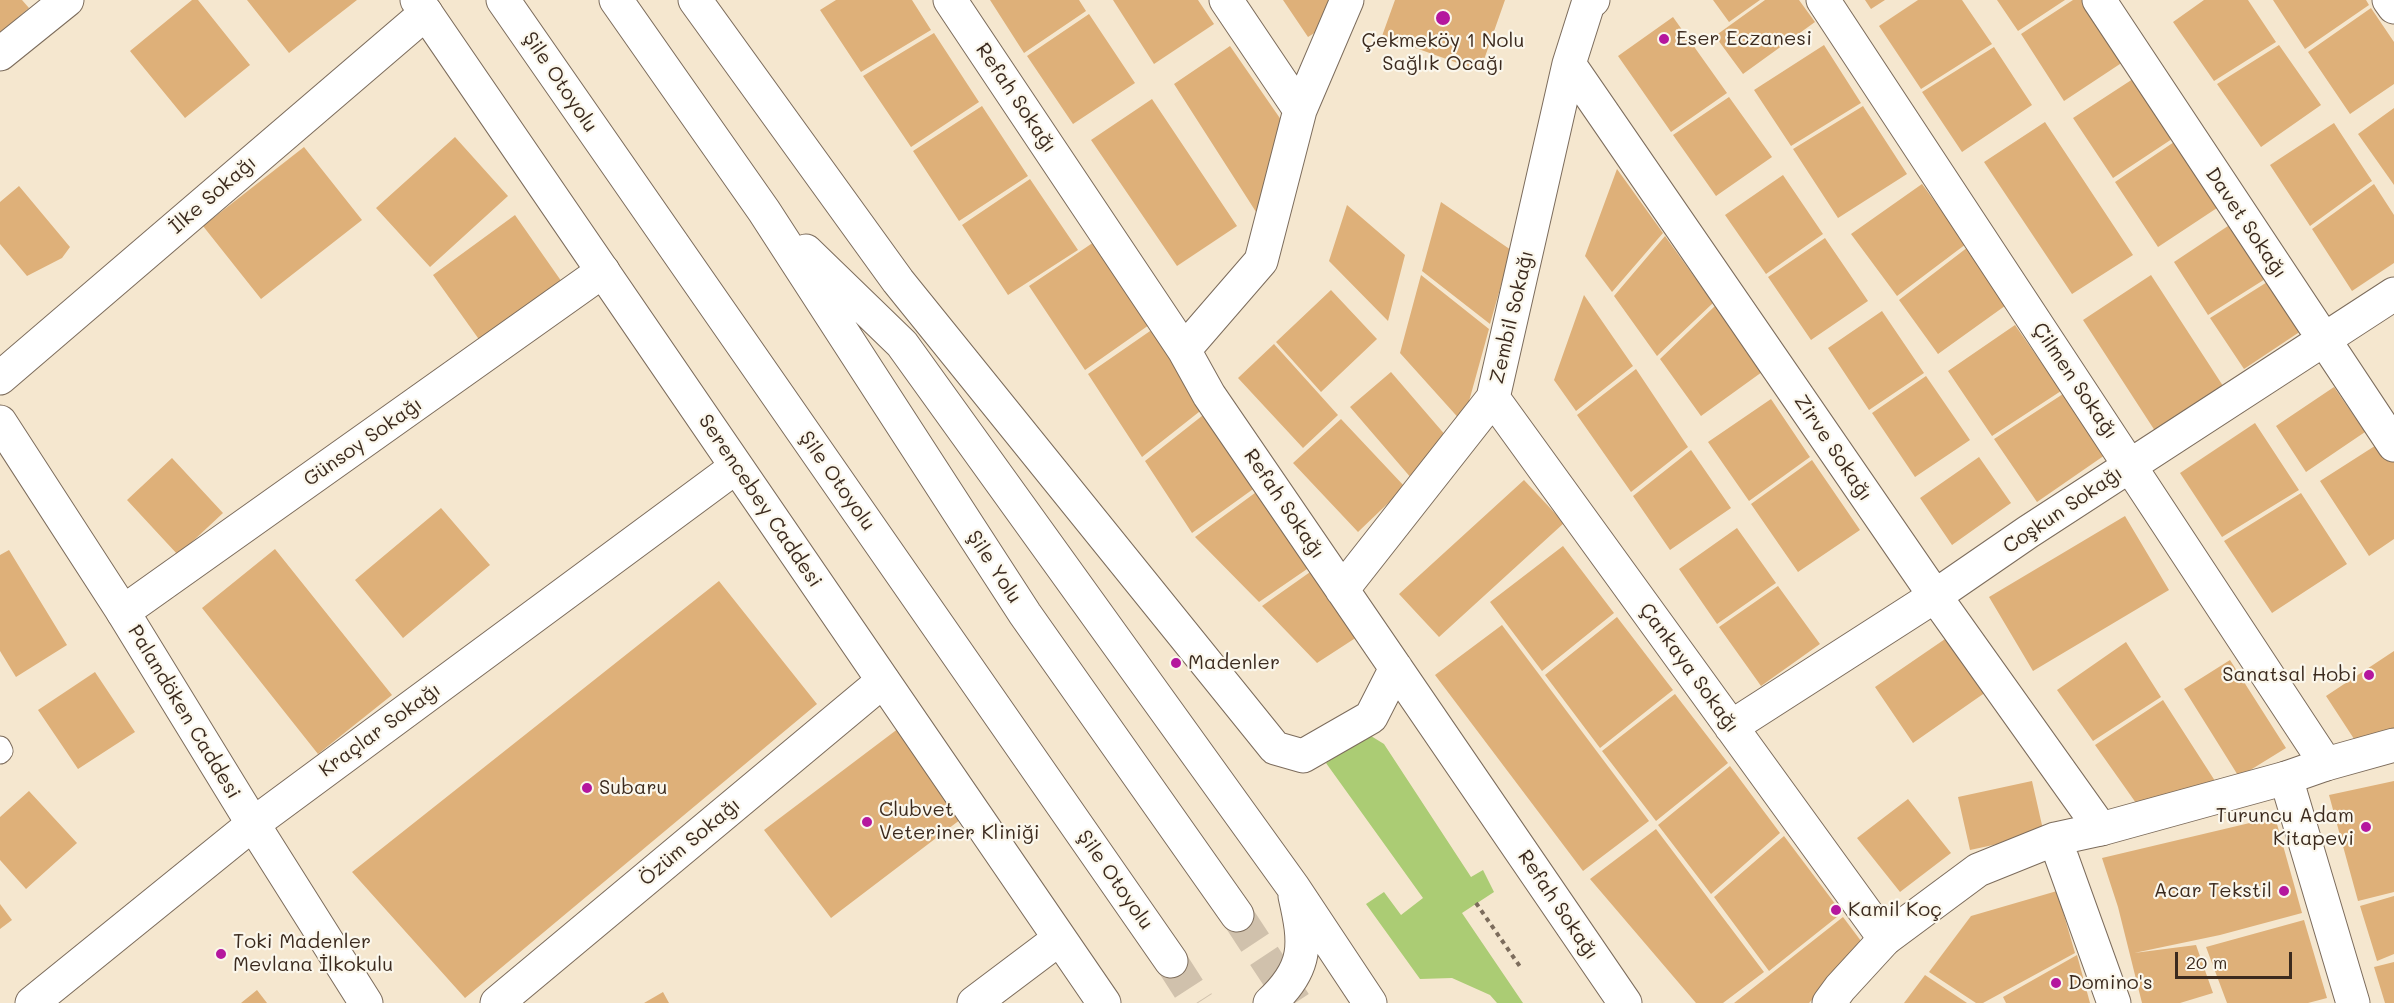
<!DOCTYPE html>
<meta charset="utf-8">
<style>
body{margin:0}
#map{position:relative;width:2394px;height:1003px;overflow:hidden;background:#f5e7cf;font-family:Mali,sans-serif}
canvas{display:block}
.scale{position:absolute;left:2175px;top:952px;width:117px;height:27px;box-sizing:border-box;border:3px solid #3b2a1e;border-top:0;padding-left:8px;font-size:18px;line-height:21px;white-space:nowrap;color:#3b2a1e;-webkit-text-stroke:4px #fbf7ec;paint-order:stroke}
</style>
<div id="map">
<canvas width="2394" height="1003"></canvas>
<div class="scale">20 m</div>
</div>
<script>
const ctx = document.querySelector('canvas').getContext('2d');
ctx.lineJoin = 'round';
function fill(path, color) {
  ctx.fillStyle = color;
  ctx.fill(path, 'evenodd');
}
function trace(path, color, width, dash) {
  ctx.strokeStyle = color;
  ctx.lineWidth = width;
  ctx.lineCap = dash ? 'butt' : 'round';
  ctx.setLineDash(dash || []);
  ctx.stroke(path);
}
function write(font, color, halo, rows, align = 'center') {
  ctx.font = font + ' Mali,sans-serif';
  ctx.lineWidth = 4.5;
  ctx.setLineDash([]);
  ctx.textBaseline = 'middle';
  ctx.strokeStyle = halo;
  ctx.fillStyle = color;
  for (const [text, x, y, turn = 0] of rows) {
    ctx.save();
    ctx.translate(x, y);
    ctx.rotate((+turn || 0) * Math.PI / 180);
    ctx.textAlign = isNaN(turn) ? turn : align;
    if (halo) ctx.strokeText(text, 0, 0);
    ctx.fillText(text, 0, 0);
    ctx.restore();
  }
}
fill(new Path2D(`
 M1371 736 1384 744 1471 877 1483 870 1494 892 1462 913 1523 1003H1497L1490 995 1452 978 1420 979 1366 904 1384 892 1401 915 1423 898 1326 763 1349 747Z`), '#abcc74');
fill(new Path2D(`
 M0 0H22L29 8 0 33Z
 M192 0H198L250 65 185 118 130 51Z
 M247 0H357L289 53Z
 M836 0H912L931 30 861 72 820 10Z
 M990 0H1079L1086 11 1024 53Z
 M1113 0H1198L1214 24 1154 64Z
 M1283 0H1341L1338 18 1308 37Z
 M1395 0H1505L1480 71 1382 36Z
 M1713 0H1760L1729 22Z
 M1765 0H1799L1815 22 1743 74 1715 36Z
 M1865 0H1885L1871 9Z
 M1918 0H1962L1992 44 1921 89 1879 26Z
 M1997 0H2065L2018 31Z
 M2073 0H2085L2126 60 2064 101 2021 34Z
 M2204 0H2248L2276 42 2214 81 2173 22Z
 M2273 0H2366L2369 5 2305 49Z
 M2371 8 2394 42V84L2350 114 2308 52Z
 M1089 14 1135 83 1073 124 1027 56Z
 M1673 17 1727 93 1671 132 1618 56Z
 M934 33 979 102 911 147 863 76Z
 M1824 45 1861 103 1791 146 1754 90Z
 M2279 45 2321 105 2261 147 2217 84Z
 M1230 46 1286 127 1258 215 1174 84Z
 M1994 47 2032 105 1962 152 1922 92Z
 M2136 77 2175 137 2113 178 2073 118Z
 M1729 97 1772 157 1716 196 1673 135Z
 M1152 99 1237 226 1177 266 1091 140Z
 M982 106 1028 176 959 221 913 151Z
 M1863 106 1907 174 1838 218 1793 149Z
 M2394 108V185L2358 134Z
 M2045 122 2133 255 2072 294 1984 162Z
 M2334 123 2372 181 2310 226 2270 165Z
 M455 137 508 196 430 267 376 208Z
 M2177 140 2220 206 2158 247 2115 182Z
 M304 147 362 220 261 299 203 226Z
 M1617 169 1663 233 1612 292 1585 256Z
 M1783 175 1823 234 1766 274 1725 215Z
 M1030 179 1078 250 1008 295 962 225Z
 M1922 184 1966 244 1897 296 1851 234Z
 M2374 184 2394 215V263L2352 291 2312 229Z
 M19 186 70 247 62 258 27 276 0 244V202Z
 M1441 202 1511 250 1490 324 1422 271Z
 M1347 205 1405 255 1388 321 1329 261Z
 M515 215 564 285 483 345 433 275Z
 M2234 222 2270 276 2208 315 2174 262Z
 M1665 236 1713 303 1657 356 1614 296Z
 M1825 238 1868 301 1811 340 1768 277Z
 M1094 242 1149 325 1085 370 1029 286Z
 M1968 247 2009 303 1938 354 1899 300Z
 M1421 275 1489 329 1463 423 1400 353Z
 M2151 275 2225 389 2157 434 2083 320Z
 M2272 279 2304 329 2244 369 2210 318Z
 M1331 290 1377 339 1321 392 1276 342Z
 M1584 295 1633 366 1576 411 1554 380Z
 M1715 306 1762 372 1701 416 1660 359Z
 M1882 311 1924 373 1869 410 1828 348Z
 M2015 325 2061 391 1992 436 1948 371Z
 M1153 329 1204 408 1142 457 1088 374Z
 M1274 344 1338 415 1303 448 1238 378Z
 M1636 369 1688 447 1631 492 1577 415Z
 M1391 372 1453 444 1412 479 1350 407Z
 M1926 376 1970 440 1915 477 1872 413Z
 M2334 387 2365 432 2306 472 2276 426Z
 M2063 394 2105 455 2037 502 1994 439Z
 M1771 399 1810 457 1749 501 1708 442Z
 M1207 412 1256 487 1192 533 1145 461Z
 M1341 419 1405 487 1358 532 1293 463Z
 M2255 423 2299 490 2222 537 2180 473Z
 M2381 442 2394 462V539L2369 556 2320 481Z
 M1691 450 1731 508 1670 550 1633 496Z
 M1979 457 2011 503 1952 545 1920 498Z
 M172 458 223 513 178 555 127 500Z
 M1812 460 1860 530 1798 572 1751 504Z
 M1524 480 1564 523 1439 637 1399 594Z
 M1259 490 1310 567 1259 602 1195 537Z
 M2301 493 2347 564 2272 613 2224 541Z
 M441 508 490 565 403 638 355 580Z
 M2125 516 2169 590 2033 671 1989 597Z
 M1737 528 1776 583 1717 624 1679 569Z
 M1563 546 1614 613 1542 671 1490 602Z
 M275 549 392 695 318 754 202 608Z
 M9 550 67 645 16 677 0 651V555Z
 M1313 570 1357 637 1317 663 1262 606Z
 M719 581 817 704 465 998 352 872Z
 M1778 586 1820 644 1761 686 1719 627Z
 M1617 617 1673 690 1600 748 1545 675Z
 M1502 625 1649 821 1583 871 1435 675Z
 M1948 637 1986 692 1913 743 1875 687Z
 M2126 642 2161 697 2093 741 2057 690Z
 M2394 651V734L2358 745 2326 696Z
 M2230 660 2286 748 2239 777 2184 689Z
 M95 672 135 732 78 769 38 710Z
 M1675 694 1728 763 1656 821 1602 751Z
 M2163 700 2217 784 2136 803 2095 745Z
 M903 725 969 813 831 918 764 830Z
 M1730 766 1780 833 1711 894 1658 825Z
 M2032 781 2044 834 1970 850 1958 797Z
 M2394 781V892L2358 901 2329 795Z
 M29 791 77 843 26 889 0 860V817Z
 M1908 799 1951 853 1900 892 1857 838Z
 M2275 817 2302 913 2220 935 2134 953 2196 945 2213 993 2180 1003H2142L2118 907 2102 858Z
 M1656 829 1764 972 1723 1003H1696L1590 879Z
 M1784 836 1842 913 1769 971 1714 897Z
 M2057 891 2075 953 1983 1003H1976L1929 972 1971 916Z
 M2394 896V954L2377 961 2360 906Z
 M0 904 12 920 0 929Z
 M1843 917 1864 945 1809 1003H1734Z
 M2304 920 2327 998 2308 1003H2227L2206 947Z
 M2077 955 2090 1003H2006L2003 997Z
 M2394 962V1003H2385L2374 967Z
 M1925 975 1967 1003H1904Z
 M257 990 267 1003H241Z
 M663 992 669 1003H644Z`), '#deb079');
trace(new Path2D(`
 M1237 915 1295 1003
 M1171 961 1198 1003`), '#d0c1ac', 33, [33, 16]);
const lane = new Path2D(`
 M0 747 2 751 0 753`);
const street = new Path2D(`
 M695 0 898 281 1275 748 1303 756 1371 717 1396 668
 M950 0 1184 350 1209 395 1625 1003
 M1226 0 1300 110
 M1823 0 2326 764
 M2099 0 2394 445
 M2389 0 2394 7
 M0 54 67 0
 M1569 64 1935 596 2101 829
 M1184 350 1261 261 1300 110 1347 0
 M0 378 426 13
 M1493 398 1885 939
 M1342 590 1493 398 1569 64 1588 4 1593 0
 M123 612 603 271
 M1731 727 1935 596 2028 532 2394 294
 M2286 778 2353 1003
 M32 1003 253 824 736 467
 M497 1003 883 681
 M974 1003 1059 939`);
const secondary = new Path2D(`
 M417 0 1104 1003
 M0 422 123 612 253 824 366 1003
 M2055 839 2114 1003
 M1829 1003 1840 988 1885 939 1978 870 2055 839 2101 829 2286 778 2326 764 2394 745`);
const highway = new Path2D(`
 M503 0 1171 961
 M616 0 764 211 1025 614 1237 915
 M806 251 902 344 1293 887 1370 1003
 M1270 1003C1308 968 1306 944 1295 896`);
trace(lane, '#7c6c5c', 23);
trace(street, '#7c6c5c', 35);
trace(secondary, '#7c6c5c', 35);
trace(highway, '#7c6c5c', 35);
trace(new Path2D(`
 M1476 903 1521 968`), '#7c6c5c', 4, [4.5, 4.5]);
trace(lane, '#fff', 21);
trace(street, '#fff', 33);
trace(secondary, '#fff', 33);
trace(highway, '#fff', 33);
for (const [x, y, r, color] of [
 [1443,18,8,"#b5179e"],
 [1664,39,6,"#b5179e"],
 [1176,663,6,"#b5179e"],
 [2369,675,6,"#b5179e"],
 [587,788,6,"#b5179e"],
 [867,822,6,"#b5179e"],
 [2366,827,6,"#b5179e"],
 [2284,891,6,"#b5179e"],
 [1836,910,6,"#b5179e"],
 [221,954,6,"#b5179e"],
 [2056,983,6,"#b5179e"]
]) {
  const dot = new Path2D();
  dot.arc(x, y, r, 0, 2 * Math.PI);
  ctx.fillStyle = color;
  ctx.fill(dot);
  trace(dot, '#fbf7ec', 2);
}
write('20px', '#3b2a1e', '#fbf7ec', [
 ["Eser Eczanesi",1676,39],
 ["Çekmeköy 1 Nolu",1443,41,"center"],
 ["Sağlık Ocağı",1443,64,"center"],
 ["Madenler",1188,663],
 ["Sanatsal Hobi",2357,675,"right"],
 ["Subaru",599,788],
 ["Clubvet",879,810],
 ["Veteriner Kliniği",879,833],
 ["Turuncu Adam",2354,816,"right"],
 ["Kitapevi",2354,839,"right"],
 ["Acar Tekstil",2272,891,"right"],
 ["Kamil Koç",1848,910],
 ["Toki Madenler",233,942],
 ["Mevlana İlkokulu",233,965],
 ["Domino's",2068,983]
], 'left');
write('20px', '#3b2a1e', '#fbf7ec', [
 ["Şile Otoyolu",560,82,56],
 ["Refah Sokağı",1016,98,56],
 ["İlke Sokağı",213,195,-41],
 ["Davet Sokağı",2246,223,56],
 ["Zembil Sokağı",1512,317,-77],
 ["Çilmen Sokağı",2075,381,56],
 ["Günsoy Sokağı",363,442,-35],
 ["Zirve Sokağı",1833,448,56],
 ["Şile Otoyolu",837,481,55],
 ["Serencebey Caddesi",760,501,56],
 ["Refah Sokağı",1284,504,56],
 ["Coşkun Sokağı",2063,510,-34],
 ["Şile Yolu",994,567,57],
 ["Çankaya Sokağı",1689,668,54],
 ["Palandöken Caddesi",184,712,59],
 ["Kraçlar Sokağı",380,730,-36],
 ["Özüm Sokağı",690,842,-40],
 ["Şile Otoyolu",1115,880,55],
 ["Refah Sokağı",1558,905,56]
]);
</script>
